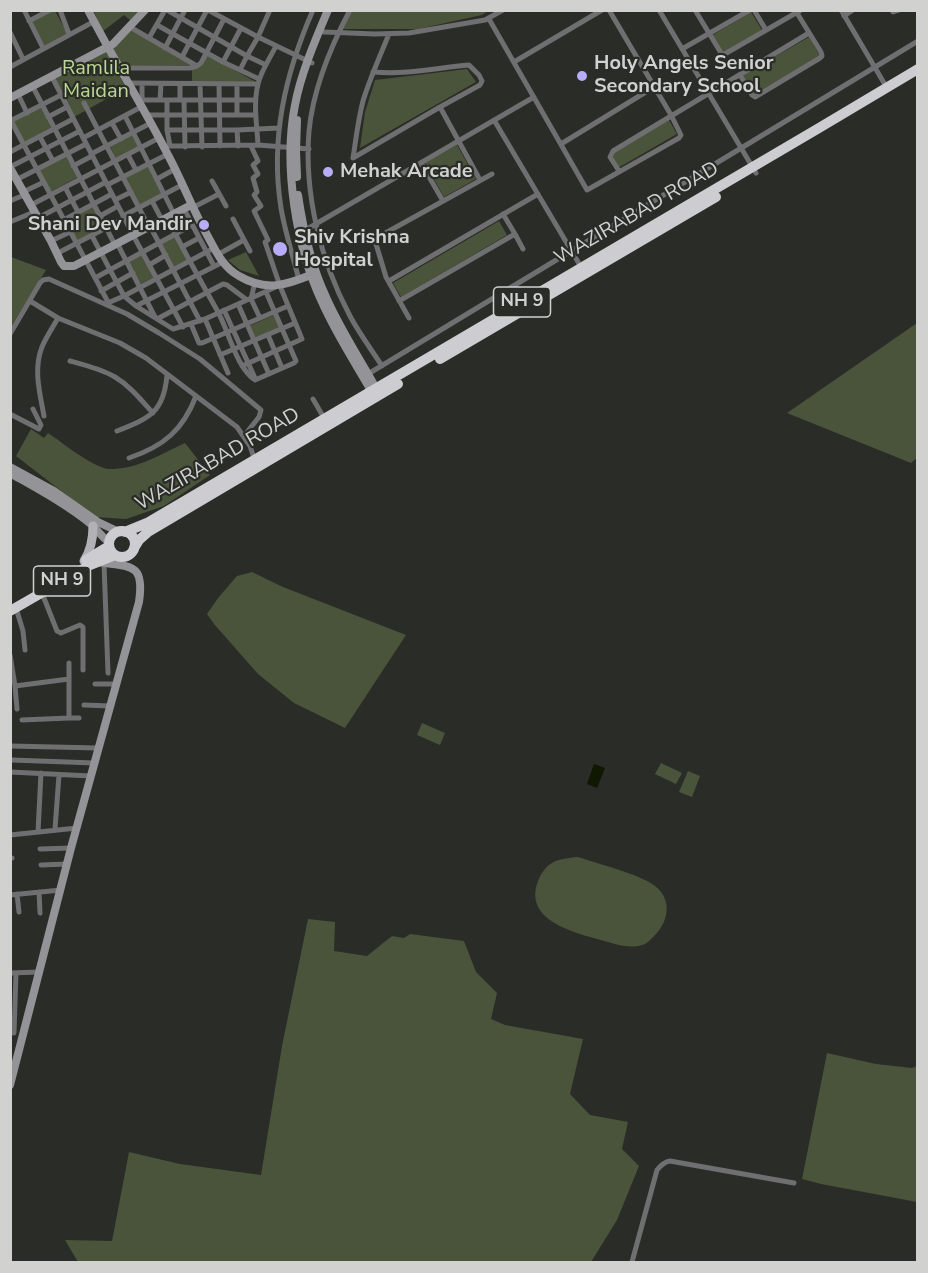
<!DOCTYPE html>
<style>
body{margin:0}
#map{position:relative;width:928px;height:1273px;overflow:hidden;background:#2a2c28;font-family:"Nunito Sans",sans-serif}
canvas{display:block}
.frame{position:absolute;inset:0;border:12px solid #d1d2cf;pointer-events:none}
</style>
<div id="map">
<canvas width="928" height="1273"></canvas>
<div class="frame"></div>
</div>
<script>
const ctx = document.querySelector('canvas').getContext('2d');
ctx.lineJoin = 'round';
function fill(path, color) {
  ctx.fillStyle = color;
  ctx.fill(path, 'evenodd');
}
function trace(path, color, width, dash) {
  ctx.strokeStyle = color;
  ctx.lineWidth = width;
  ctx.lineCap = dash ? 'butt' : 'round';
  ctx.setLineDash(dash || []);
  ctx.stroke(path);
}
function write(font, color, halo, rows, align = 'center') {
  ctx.font = font + ' "Nunito Sans",sans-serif';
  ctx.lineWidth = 4.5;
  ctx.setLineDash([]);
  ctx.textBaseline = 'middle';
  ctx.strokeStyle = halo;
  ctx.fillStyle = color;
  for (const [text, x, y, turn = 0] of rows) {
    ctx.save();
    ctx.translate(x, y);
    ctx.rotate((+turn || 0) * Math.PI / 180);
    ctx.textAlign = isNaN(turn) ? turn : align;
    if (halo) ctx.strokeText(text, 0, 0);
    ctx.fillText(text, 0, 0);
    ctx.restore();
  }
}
fill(new Path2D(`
 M53 11H55L67 33 44 46 31 21Z
 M94 11H138L130 20 124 15 102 32Z
 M350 11H488L482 15 418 29H341Z
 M751 12 762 30 721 54 711 36Z
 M130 28 194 65 121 66 112 49Z
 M809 37 820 56 753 95 742 76Z
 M106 51 126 88 74 117 55 79Z
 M207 55 256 82 192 83V69Z
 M467 69 476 82 360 148 365 112 375 80Z
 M41 107 52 129 25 143 13 122Z
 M669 120 677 134 618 168 610 154Z
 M133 134 140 147 116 159 110 146Z
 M457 145 476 179 444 197 425 163Z
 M67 156 78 177 50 192 39 170Z
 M149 165 163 193 140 206 125 177Z
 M93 206 104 228 76 242 65 220Z
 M499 221 507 235 401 297 393 283Z
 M175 236 187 260 174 267 161 243Z
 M246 252 259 276 240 270 228 260Z
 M141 253 154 277 141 284 128 260Z
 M11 257 46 270 11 327Z
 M274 315 280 328 255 339 249 326Z
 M917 323 918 457 911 463 787 413Z
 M31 429 44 438 48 433C63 443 92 467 109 469 136 470 161 454 185 443L210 475 164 506 126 519 95 517 16 456Z
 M252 572 283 587 406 635 345 728 294 703 258 674 214 624 207 614 218 598 237 576Z
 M422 723 445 733 440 745 417 735Z
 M661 763 682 773 676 784 655 774Z
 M688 771 700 776 692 797 679 792Z
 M578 857C598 864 640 874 655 886 672 899 669 920 656 934 652 938 647 944 642 945 633 948 623 946 615 944 586 935 521 925 538 881 547 860 558 859 578 857Z
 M308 919 335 922 334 951 367 956 392 936 404 938 410 934 464 941 476 972 497 993 491 1019 505 1025 583 1039 570 1094 590 1115 628 1122 622 1149 639 1166 617 1220 591 1262H78L65 1240 112 1241 129 1152 180 1164 261 1175 282 1046Z
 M827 1053 876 1064 912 1068 917 1066V1202L821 1184 802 1179Z`), '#4a543a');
fill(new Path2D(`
 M594 764 605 768 597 788 587 784Z`), '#0f1800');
trace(new Path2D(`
 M24 10 43 48
 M60 10 69 34
 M167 10 247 56 266 65
 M208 10 258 37 312 63
 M350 10C331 46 313 90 309 131 304 193 320 260 350 316 359 333 371 349 382 366
 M659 10 756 173
 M695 10 721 53 723 55 801 10
 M754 10 766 30
 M841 10 887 88
 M892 10 893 12 899 10
 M844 16 853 10
 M489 19 587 190 679 138 681 135 671 115 609 10
 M29 21 50 10
 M157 25 223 62 259 79
 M130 27 197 66
 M10 32 23 59
 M324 32 375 34 409 33 485 20 503 10
 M149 38 165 10
 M165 48 185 10
 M682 49 750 10
 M182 57 207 10
 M223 62 241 28
 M514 62 602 10
 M10 67 93 22
 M120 68H190L197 66 201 63 224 19
 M240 70 247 56 258 37 270 10
 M740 75 752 95 755 97 820 58 822 56 821 52 797 13
 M52 77 133 235 183 327
 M128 83 258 84
 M180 84V100
 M200 84 202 147
 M219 84 220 146
 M33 87 115 245
 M18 94 27 113
 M137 100H255
 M142 100V84
 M160 100 161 84
 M167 100V130L170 146
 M184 100 185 147
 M84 103 149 227
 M440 107 480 180
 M146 115H255
 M237 115V84
 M125 116 174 214
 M48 117 67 107
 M10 119 108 302H110L124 296 214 248
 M494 120 581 267
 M10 121 61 95
 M112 123 121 139
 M167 130H237L279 128
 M237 130 238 146
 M40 137 53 161
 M83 138 141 107
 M561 144 654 87
 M258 145C257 125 253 104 258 84 261 71 270 58 276 46
 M163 146 258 145 309 149
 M10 152 73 119
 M91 154 151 123
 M128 155 136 170
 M353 158 440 107 480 85 482 81 479 75 469 65C435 68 408 75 373 72
 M353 158C356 139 358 120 363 101 370 78 380 56 389 34
 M421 163 443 201
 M73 166 92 156
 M10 167 80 131
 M619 171 610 157 613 151 809 33
 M157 179 175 169
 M16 180 86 144
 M212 181 226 206
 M107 185 168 154
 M65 187 78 212
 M23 192 44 182
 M115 200 131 192
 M10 201 24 195
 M152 201 162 220
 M31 205 159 138
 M192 208 219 194
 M184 209 214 266
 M100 216 118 206
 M123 216 182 185
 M38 218 106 182
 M167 218C183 249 200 280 218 312 229 332 236 367 255 380L294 363 296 361 266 292
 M233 219 250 251
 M10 222 34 212
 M150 226 200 321
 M45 230 112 194
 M302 232 534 97
 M515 234 523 249
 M92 236 124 296 136 306 223 262
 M51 241 70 232
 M117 243 155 317
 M182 247 199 238
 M56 254 125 218
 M217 255 244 240
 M149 265 166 255
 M95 278 192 225
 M299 280C293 256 285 232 281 208 270 139 285 74 313 10
 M389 281 538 194
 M255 282 251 299 260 318
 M101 291 133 273
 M30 301 58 318 120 343 146 358 237 427 250 446 255 461
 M399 301 515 234 503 214
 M238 304 269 374
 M136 306 173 329 205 319 278 286
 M224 310 255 378
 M409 318 386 277 376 244V240L380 236 492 174
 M157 319 223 284 227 285 247 300
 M205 319 228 373
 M191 324 199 343H202L288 306
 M10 334 40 283 43 280 49 279 127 314 159 333 200 359 261 410 259 417 244 436
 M268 335 282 368
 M220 355 295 323
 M70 361C85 365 101 369 115 377 130 386 141 400 153 413
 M242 366 302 339 280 286 265 242 268 240 254 211 261 206 254 195 257 192 253 178 258 174 253 165 258 161 251 146
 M368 374 918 41
 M313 399 324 418
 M10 414 39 429 41 425 33 409
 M44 416C40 394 33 369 42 347 46 337 53 327 58 318
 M117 431C150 418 164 412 167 375
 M129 458C164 446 183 430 196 396
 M104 563 108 673
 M42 593 57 631 61 633 80 625 83 627V670
 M16 608 23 631 25 650
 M10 655 15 686 17 709
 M95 684H116
 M15 686 69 679
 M84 705 110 706
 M69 718V663
 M22 720 69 718H79
 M10 746 98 748
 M12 760 94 763
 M10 772 91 776
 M55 829 59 775
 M38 832 41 773
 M10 835 77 828
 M40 849 71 848
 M10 858H12
 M41 865 67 864
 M39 892 40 913
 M17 894 19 912
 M10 895 61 890
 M10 973 40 972
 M14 1033 16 973
 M632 1262 657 1170C661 1165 664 1162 670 1161L794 1183`), '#6f6e71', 5);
trace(new Path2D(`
 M88 10C113 59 143 106 168 155 182 181 192 208 206 233 215 249 222 267 239 276 266 292 287 285 313 274
 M328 10C315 41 301 73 295 105 283 166 296 247 322 302 336 334 356 364 373 394
 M10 98 113 44 145 10
 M10 168 51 241 61 262 64 266H74L191 205
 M297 177 296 151 297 120
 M298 195C303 229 311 265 326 297 340 329 360 359 377 390
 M10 467 54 491 98 522 119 532
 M10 473C38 489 68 505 92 525 98 531 102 537 109 542
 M10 1085 71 848 139 602C145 562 130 567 98 562`), '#949498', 8);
trace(new Path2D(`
 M84 561C91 550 93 540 93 526`), '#b2b1b6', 9);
trace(new Path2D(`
 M440 359 716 197
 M109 544a13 13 0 1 1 26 0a13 13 0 1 1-26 0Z
 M125 532 147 523 819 128 918 69
 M134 548 139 540 148 532 398 384
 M86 560 109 546
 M10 611 90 565 115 555`), '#ccccd1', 10);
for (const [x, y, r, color] of [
 [582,76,6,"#b8abf7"],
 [328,172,6,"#b8abf7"],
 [204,225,6,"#b8abf7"],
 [280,249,8,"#b8abf7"]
]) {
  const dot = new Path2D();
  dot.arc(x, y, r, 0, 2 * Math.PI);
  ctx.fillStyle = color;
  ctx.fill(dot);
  trace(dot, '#2a2c28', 2);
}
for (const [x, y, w] of [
 [522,302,57],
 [62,581,57]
]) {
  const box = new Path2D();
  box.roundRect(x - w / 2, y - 15, w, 30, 4.5);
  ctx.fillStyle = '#2a2c28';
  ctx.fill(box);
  trace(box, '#d1d2cf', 1.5);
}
write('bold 18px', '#d1d2cf', null, [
 ["NH 9",522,302],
 ["NH 9",62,581]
]);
write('bold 20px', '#d1d2cf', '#2a2c28', [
 ["Holy Angels Senior",594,64],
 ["Secondary School",594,87],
 ["Mehak Arcade",340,172],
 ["Shani Dev Mandir",192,225,"right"],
 ["Shiv Krishna",294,238],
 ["Hospital",294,261]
], 'left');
write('20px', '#bdd894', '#2a2c28', [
 ["Ramlila",96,69],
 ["Maidan",96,92]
]);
write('20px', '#d1d2cf', '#2a2c28', [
 ["WAZIRABAD ROAD",637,214,-30],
 ["WAZIRABAD ROAD",218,460,-30]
]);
</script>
